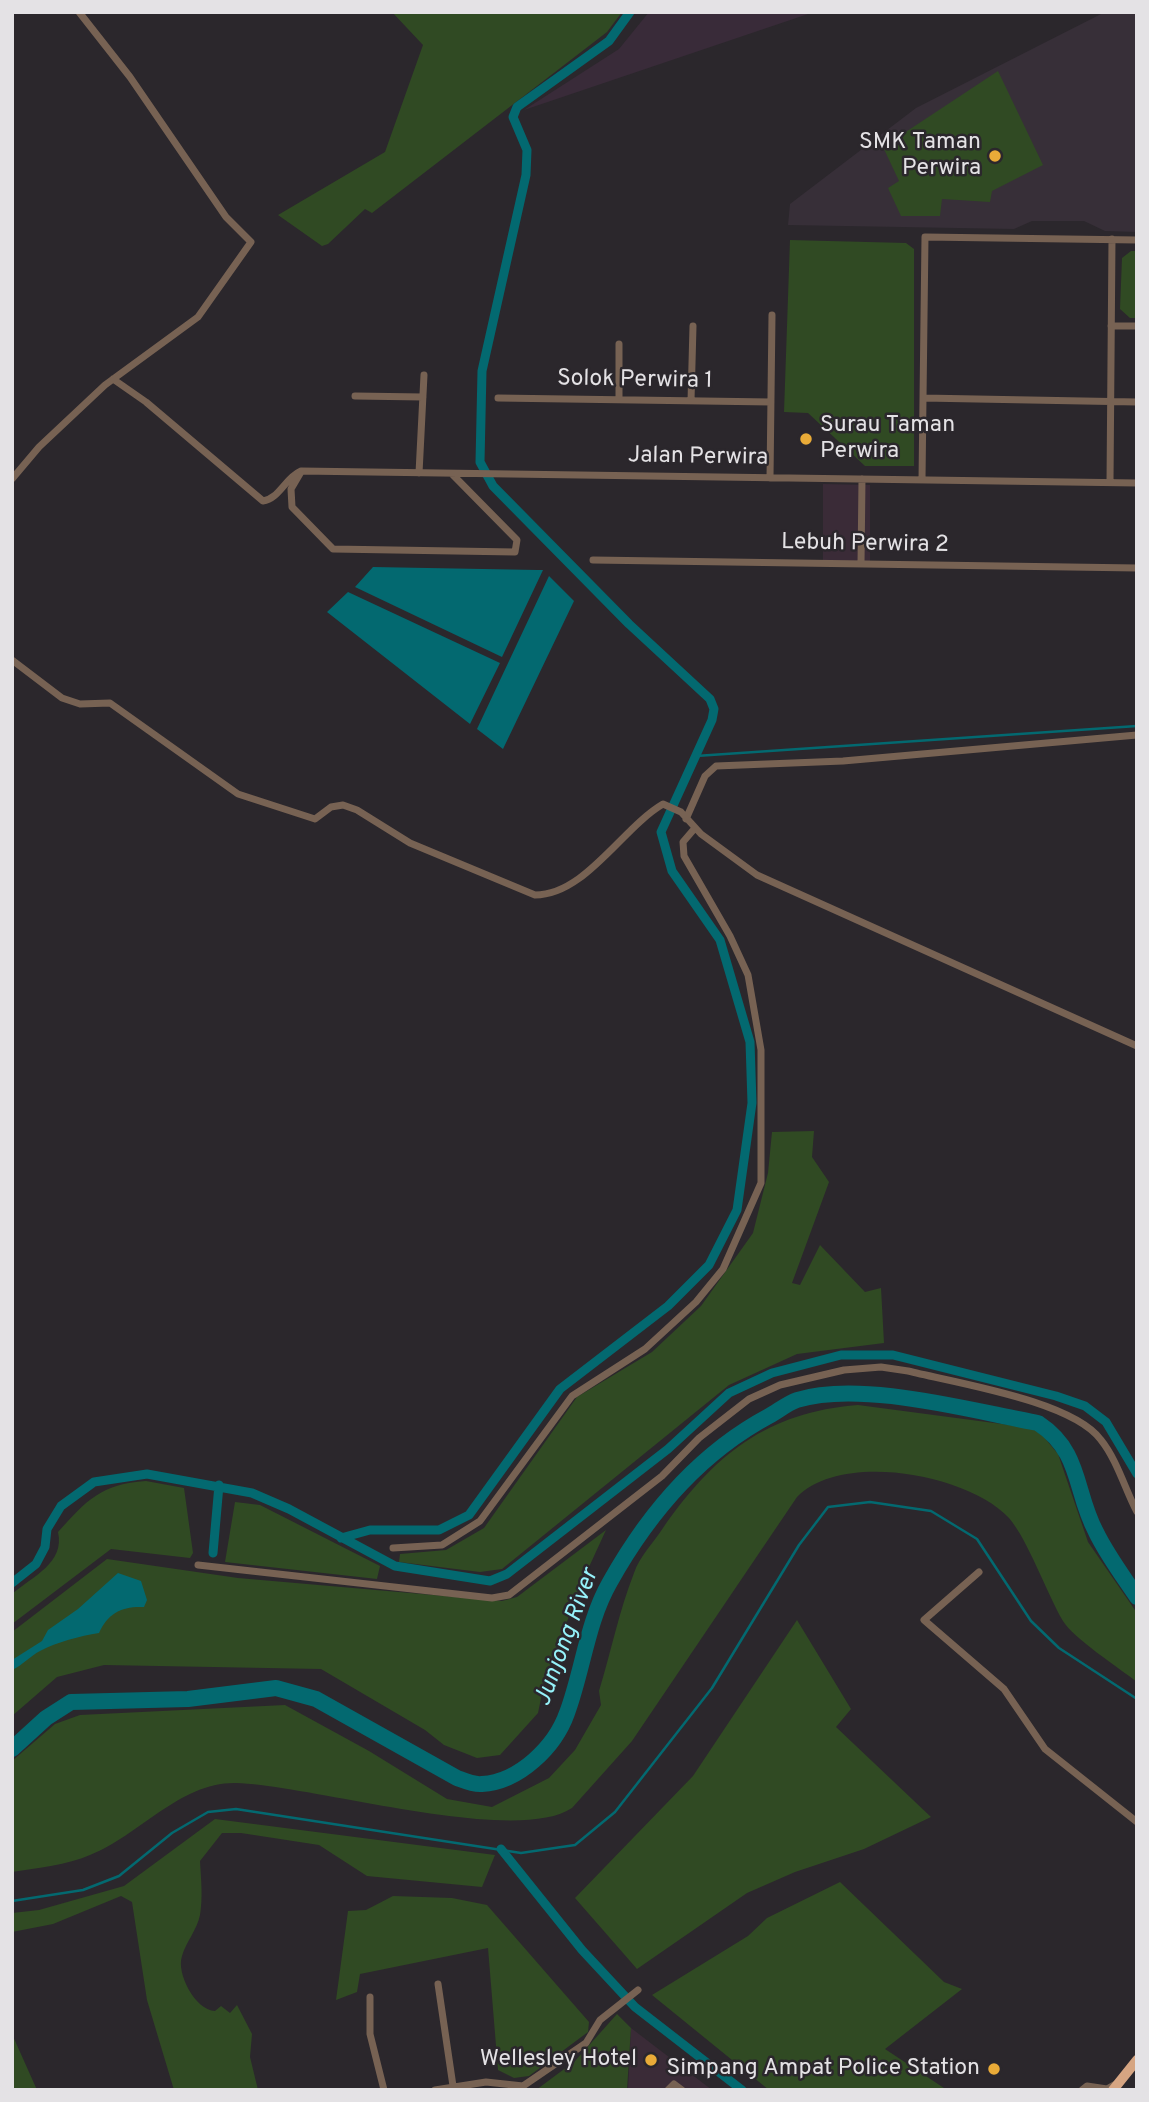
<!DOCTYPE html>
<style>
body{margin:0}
#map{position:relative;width:1149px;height:2102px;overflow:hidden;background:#2b272c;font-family:Overpass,sans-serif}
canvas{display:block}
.frame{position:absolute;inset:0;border:14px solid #e4e2e5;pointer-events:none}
</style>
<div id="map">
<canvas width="1149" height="2102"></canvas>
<div class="frame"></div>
</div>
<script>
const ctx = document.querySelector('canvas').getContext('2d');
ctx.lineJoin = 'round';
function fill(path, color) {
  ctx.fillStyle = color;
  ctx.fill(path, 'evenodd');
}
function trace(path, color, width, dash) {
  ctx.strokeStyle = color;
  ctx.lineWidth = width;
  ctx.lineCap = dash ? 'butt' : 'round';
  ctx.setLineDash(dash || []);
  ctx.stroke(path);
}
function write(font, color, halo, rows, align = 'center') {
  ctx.font = font + ' Overpass,sans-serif';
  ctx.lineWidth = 5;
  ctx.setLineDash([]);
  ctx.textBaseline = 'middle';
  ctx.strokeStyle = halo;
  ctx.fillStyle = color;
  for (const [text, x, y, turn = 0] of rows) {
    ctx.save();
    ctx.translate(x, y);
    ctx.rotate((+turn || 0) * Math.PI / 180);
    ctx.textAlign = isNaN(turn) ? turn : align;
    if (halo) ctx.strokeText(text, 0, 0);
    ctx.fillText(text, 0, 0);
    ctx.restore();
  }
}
fill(new Path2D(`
 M823 484 870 485V561H823Z
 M631 2028 712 2090H628Z`), '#3a2b37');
fill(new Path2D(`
 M649 12H814L524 110 619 49Z`), '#392b39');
fill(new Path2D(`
 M1105 12H1137V232L1105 231 1084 221H1032L1014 229 788 225 790 204 916 108Z`), '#372f38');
fill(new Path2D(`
 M392 12H622L607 32 372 213 365 209 328 244 322 246 278 215 385 152 423 45Z
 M998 71 1043 165 992 191 990 202 942 199 940 216H901L888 188 899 181 883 147Z
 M790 240 906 243 914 249V466H865L808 413 784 412Z
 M1131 251H1137V318H1130L1120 309 1122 258Z
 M814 1131 812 1157 829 1182 792 1283 800 1285 820 1245 865 1292 881 1288 884 1343 797 1354 729 1385 502 1569 480 1572 399 1562 400 1554 446 1550 484 1528 577 1397 652 1352 701 1306 753 1233 768 1173 772 1132Z
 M858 1405 1032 1428 1043 1436 1058 1454 1088 1542 1137 1613V1682C1119 1668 1073 1638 1063 1621 1047 1594 1028 1540 1009 1518 968 1474 842 1451 797 1497L632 1741 572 1808C515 1846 311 1785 236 1783 180 1782 140 1835 90 1855 67 1865 38 1868 12 1872V1761L55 1724 80 1715 285 1705 369 1751 447 1799 492 1807 549 1778 575 1750 601 1705 599 1691C611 1652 619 1611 634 1573 639 1557 654 1542 663 1528 714 1455 767 1412 858 1405Z
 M146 1481 184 1488 193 1553 190 1558 111 1549 12 1624V1594C33 1576 65 1563 58 1532 87 1500 101 1484 146 1481Z
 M235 1502 260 1505 380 1566 377 1579 225 1562Z
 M606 1530 583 1580 545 1679 538 1713 500 1755 477 1758 444 1745 425 1730 321 1669 104 1665 57 1677 12 1716V1632L107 1559 238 1578 502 1601 517 1597Z
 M797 1620 851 1709 836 1727 931 1817 864 1849 795 1872 747 1893 637 1969 575 1898 693 1776Z
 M215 1819 495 1855 482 1887 367 1876 319 1845 241 1833H222L200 1861C201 1879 203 1897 200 1915 197 1930 186 1942 182 1956 176 1973 195 2010 215 2011L221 2006 230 2013 237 2005 252 2034 250 2057 258 2090H174L147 2000 132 1902 121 1896 53 1924 12 1932V1913L39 1910 124 1886Z
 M840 1882 944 1982 962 1989 885 2049 947 2090H769L652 1995 748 1936 767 1918Z
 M393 1896 452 1898 487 1905 589 2022 588 2032 529 2076 514 2078 498 2070 488 1948 360 1974 357 1992 336 2000 348 1911 366 1910Z
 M617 2014 631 2028 627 2090H536L575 2061Z
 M12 2034 37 2090H12Z`), '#304a23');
fill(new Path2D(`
 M373 567 538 570H543L502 657 355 587Z
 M549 576 574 601 503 749 477 729Z
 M348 592 500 663 470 724 327 612Z
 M118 1573 141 1581 147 1600 144 1607C122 1606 108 1613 99 1633 80 1636 57 1642 40 1651 30 1656 23 1665 12 1670V1660L42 1641 48 1630 78 1609Z`), '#036970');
trace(new Path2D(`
 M696 756 1137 726
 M12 1901 83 1890 119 1876 172 1833 208 1812 236 1809 521 1853 575 1845 615 1812 712 1688 799 1545 828 1507 870 1502 931 1511 977 1539 1031 1621 1059 1648 1137 1699`), '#036970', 2.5);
trace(new Path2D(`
 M341 1538 370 1530H439L469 1515 560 1389 668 1306 709 1265 737 1210 752 1103 750 1042 720 940 672 871 661 832 712 720 714 709 710 699 629 624 493 486 480 462 482 371 526 175 527 150 513 117 517 107 609 41 630 12
 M213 1553 219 1485
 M12 1583 36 1564 45 1547 47 1529 61 1506 94 1482 147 1474 252 1493 289 1509 395 1566 490 1581 507 1574 668 1449 729 1393 772 1373 841 1355H893L1056 1396 1085 1406 1106 1422 1137 1474
 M501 1849 582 1950 635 2007 742 2090`), '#036970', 9);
trace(new Path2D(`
 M12 1749 46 1718 71 1702 188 1699 276 1688 316 1699 457 1778C465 1781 474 1785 482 1784 519 1782 555 1747 567 1713 583 1670 587 1622 610 1582 648 1514 700 1453 769 1416 778 1411 788 1403 797 1400 861 1380 972 1411 1038 1423 1082 1452 1074 1491 1096 1532 1107 1555 1123 1576 1137 1597`), '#036970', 16);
trace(new Path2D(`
 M1111 326H1137
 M113 379 146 402 263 501C279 499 285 478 301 471L1137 483
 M355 396 423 397
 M498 398 771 402
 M923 398 1137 402
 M619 400V344
 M691 401 693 326
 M301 472 291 489 292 507 333 549 515 552 517 540 452 474
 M419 473 424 375
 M770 478 772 315
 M12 479 39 447 105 385 198 317 251 242 226 217 130 77 79 12
 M922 480 925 237 1137 240
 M1110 482 1112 239
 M593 560 1137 568
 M861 564 862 479
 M12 660 62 698 80 704 110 703 238 794 315 819 331 807 343 805 357 810 410 843 535 895C585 895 622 828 663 804L681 812 701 834 757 875 1137 1046
 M686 819 705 776 716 766 843 761 1137 735
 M393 1548 442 1545 480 1521 572 1396 645 1349 696 1302 723 1269 761 1183V1050L748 975 730 936 684 856 683 842 695 828
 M198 1565 492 1598 509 1595 662 1476 699 1438 749 1399 780 1385 844 1370 881 1367 908 1371C956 1383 1073 1401 1101 1440 1117 1460 1125 1489 1137 1512
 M979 1572 924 1620 1004 1689 1045 1749 1137 1822
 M438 1984 453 2086
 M370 1997V2034L384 2090
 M523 2086 586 2043 600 2020 638 1990
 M435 2090 486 2082 523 2086
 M668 2090 674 2084 682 2090
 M1082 2090 1087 2086 1107 2089 1114 2085`), '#776253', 7);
trace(new Path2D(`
 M1113 2090 1137 2060`), '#d6a582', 10);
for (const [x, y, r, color] of [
 [995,156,7,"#e9ab38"],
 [806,439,7,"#e9ab38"],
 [651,2060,7,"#e9ab38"],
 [994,2069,7,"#e9ab38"]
]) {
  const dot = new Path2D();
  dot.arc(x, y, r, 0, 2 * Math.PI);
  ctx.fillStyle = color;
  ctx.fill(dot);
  trace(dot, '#2b272c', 2.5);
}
write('23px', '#e4e2e5', '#2b272c', [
 ["SMK Taman",981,143],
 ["Perwira",981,169],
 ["Surau Taman",820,426,"left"],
 ["Perwira",820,452,"left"],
 ["Wellesley Hotel",637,2060],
 ["Simpang Ampat Police Station",980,2069]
], 'right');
write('23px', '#e4e2e5', '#2b272c', [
 ["Solok Perwira 1",635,381,1],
 ["Jalan Perwira",698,458,1],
 ["Lebuh Perwira 2",865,545,1]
]);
write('italic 24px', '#96f2fa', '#2b272c', [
 ["Junjong River",568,1638,-70]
]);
</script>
